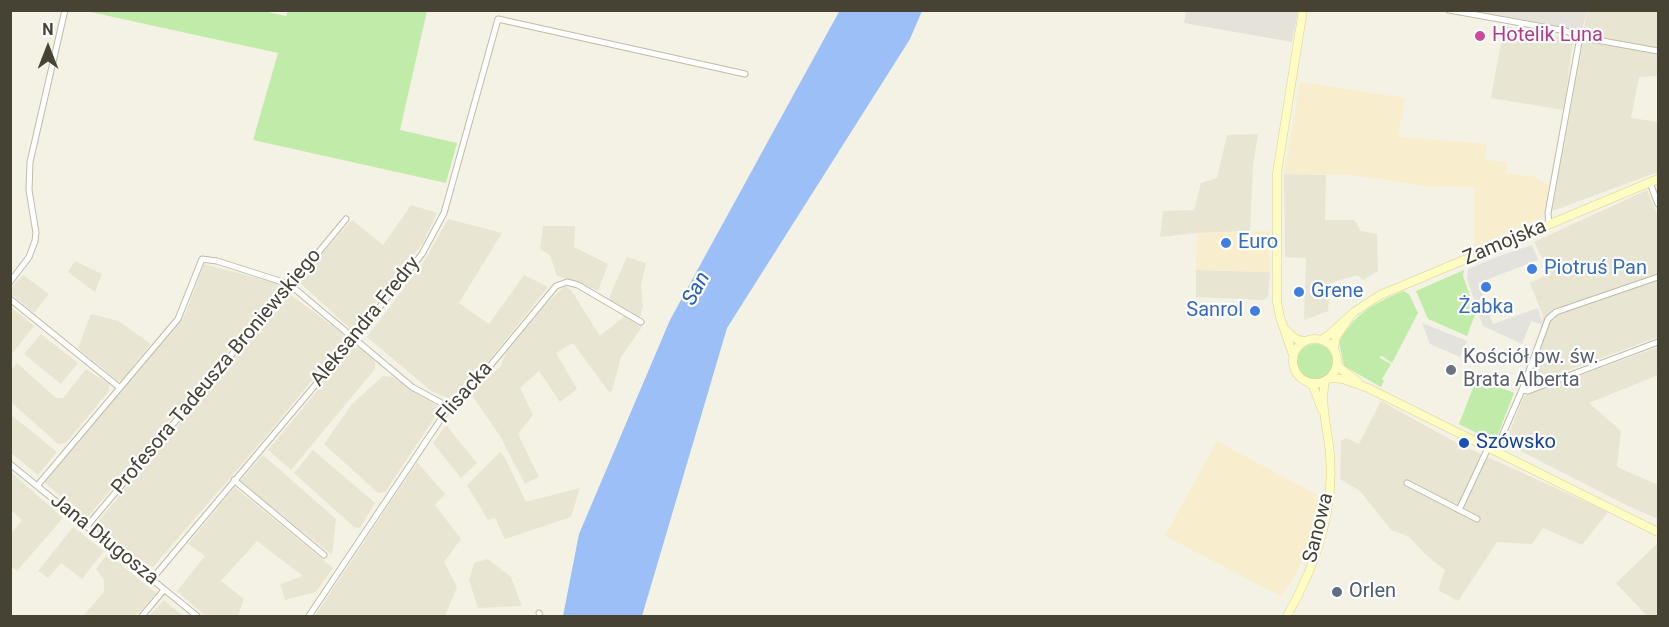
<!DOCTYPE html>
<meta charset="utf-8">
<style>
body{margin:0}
#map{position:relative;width:1669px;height:627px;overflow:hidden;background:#f4f2e4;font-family:Roboto,sans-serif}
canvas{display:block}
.frame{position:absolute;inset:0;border:12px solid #464234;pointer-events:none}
.north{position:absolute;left:18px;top:18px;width:60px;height:60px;-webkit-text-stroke:4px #fff;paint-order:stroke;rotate:0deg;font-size:16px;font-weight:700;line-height:24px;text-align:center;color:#464234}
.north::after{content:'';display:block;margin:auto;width:21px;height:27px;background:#464234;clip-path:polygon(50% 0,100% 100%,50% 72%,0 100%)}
</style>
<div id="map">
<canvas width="1669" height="627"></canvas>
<div class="frame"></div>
<div class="north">N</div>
</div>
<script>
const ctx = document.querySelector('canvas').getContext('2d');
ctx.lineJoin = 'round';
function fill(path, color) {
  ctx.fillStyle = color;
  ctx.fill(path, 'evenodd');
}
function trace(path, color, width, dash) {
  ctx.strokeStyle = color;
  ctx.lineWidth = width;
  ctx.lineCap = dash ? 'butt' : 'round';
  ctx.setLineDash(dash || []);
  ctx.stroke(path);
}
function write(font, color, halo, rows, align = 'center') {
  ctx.font = font + ' Roboto,sans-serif';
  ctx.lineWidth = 4.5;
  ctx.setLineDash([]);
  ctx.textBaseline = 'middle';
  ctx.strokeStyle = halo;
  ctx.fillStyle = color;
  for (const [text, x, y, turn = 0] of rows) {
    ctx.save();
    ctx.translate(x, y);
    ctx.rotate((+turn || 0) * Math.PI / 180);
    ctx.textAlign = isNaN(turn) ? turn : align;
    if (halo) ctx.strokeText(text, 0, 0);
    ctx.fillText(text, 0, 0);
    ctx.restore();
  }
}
fill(new Path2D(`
 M1587 11H1658V48L1588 35 1584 28Z
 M1504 26 1573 39 1564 110 1491 98Z
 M1583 41 1658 54V76L1639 77 1631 118 1658 122V172L1552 211Z
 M1258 134 1253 165 1250 231 1197 233 1160 237 1163 211 1194 210 1201 183 1217 178 1227 135Z
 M1284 174 1326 175 1325 220H1354L1361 231 1377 234 1378 271 1363 280 1357 275 1330 283 1328 311 1304 320 1306 258 1285 257Z
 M1647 190 1658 216V337L1528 385 1543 316 1530 283 1550 273 1534 242Z
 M411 205 437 213 423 243 353 331 298 281 352 220 383 245Z
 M448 219 502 233 459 303 489 324 524 275 548 287 469 386 450 399 431 391 367 337 425 260Z
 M543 226H575L574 247 608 264 598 291 576 281 557 276 550 255 540 249Z
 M627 257 646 263 641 286 643 306 640 317 612 303 609 298Z
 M75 261 102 274 95 292 68 272Z
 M204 264 284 285 86 519 44 482 185 315Z
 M1196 270 1270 272 1268 296 1264 300 1196 297Z
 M23 275 49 294 34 313 12 295 11 288Z
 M565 286 571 290 600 336 626 315 642 327 621 357 612 391 609 392 573 343 556 353 577 389 560 402 539 371 520 388 533 415 518 434 539 477 525 484 500 436 471 394 500 367 509 346 548 302Z
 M288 293 348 337 262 441 153 567 137 562 95 525Z
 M11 307 34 326 11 355Z
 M91 314 118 321 151 344 122 380 118 381 78 348Z
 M41 334 78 363 61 384 24 354Z
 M359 347 375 361V369L291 470 268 450 353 348Z
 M1658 347V375L1589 403 1621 431 1617 467 1656 484 1658 483V519L1628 506 1505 443 1524 396Z
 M17 363 56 398H63L86 369 109 384V391L66 443 58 444 11 402V370Z
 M383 376 393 377 441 408 385 492 378 493 324 444 352 404Z
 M1381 401 1455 442 1608 512 1582 545 1543 528 1532 544 1497 542 1458 601 1438 590 1445 570 1427 556 1408 536 1391 530 1360 491 1340 479 1341 441 1346 438 1359 444Z
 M10 414 57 452 38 475 11 453Z
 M446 425 477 463 461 478 433 443Z
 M313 450 375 503 360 528 354 527 294 473Z
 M500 452 505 458 526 502 580 488 571 517 505 539 495 518 488 520 467 485Z
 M263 455 336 519 332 555 240 481Z
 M417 462 445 494 435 505 461 539 444 562 457 587 445 616H315Z
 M11 472 63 518 17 571 11 566V534L22 520 11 510Z
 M235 487 333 568 316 592 285 600 280 584 303 576 257 541 221 581 244 599 238 616H205L177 591 205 556 188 544Z
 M73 527 104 551 82 579 61 563 48 578 38 571Z
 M1658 543V616H1647L1616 583Z
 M110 556 156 593 136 616H83L104 592V580L96 569 104 558Z
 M488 559 511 577 522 606 478 608 469 580 474 563Z
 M164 600 183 616H149Z`), '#e8e5d2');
fill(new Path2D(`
 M1300 82 1405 98 1398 137 1487 144 1485 160 1507 162 1506 173 1535 177 1550 187 1544 216 1474 247V187L1425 186 1351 175 1284 174Z
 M1270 231V272L1196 270 1197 233Z
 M1217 441 1321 497 1308 549 1292 581 1280 596 1165 536Z`), '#f8eecd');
fill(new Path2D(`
 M1186 11V10L1298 11 1292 42 1184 23Z
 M1472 11H1587L1582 30Z`), '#e5e2d9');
fill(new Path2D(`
 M263 11 286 16 288 10 427 11 400 130 457 143 446 183 253 140 278 53 86 11Z
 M1464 270 1463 276 1476 312 1467 336 1428 319 1416 291Z
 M1403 291 1409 294 1418 313 1392 363 1382 356H1380V358L1391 364 1382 379 1384 381 1381 387 1344 366 1339 342C1355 313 1373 304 1403 291Z
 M1297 362a18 18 0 1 1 36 0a18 18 0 1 1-36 0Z
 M1477 378 1514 393 1495 442 1459 424Z`), '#c1eba9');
fill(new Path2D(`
 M1532 245 1538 260 1478 283 1493 324 1538 308 1542 321 1541 324 1531 321 1522 344 1483 326 1467 279 1468 269 1502 255Z
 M1422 323 1467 341 1460 357 1430 344Z`), '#e4e2dd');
fill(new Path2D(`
 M840 10 922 11 910 39 727 328 642 616H563L579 534 670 320Z`), '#9bbff6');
const street = new Path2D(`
 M1449 10 1566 31 1580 37 1548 213 1549 225
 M1580 37 1658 51
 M1650 183 1658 204
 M10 282 29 257 35 241 36 233 29 190 30 162 65 10
 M10 299 120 388
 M1522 390 1528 391 1658 342
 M1495 452 1522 390 1548 319 1556 312 1658 277
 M10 464 197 616
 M234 480 324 555
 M1407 483 1477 519
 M37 486 178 319 202 259 217 261 289 284 412 387 449 407
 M1459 510 1488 448
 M88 525 255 327 289 284 293 283 346 219
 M152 579 354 339 422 254 444 213 498 19 745 74
 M539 613 540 616
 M142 616 164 590
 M309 616 449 407 466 395 556 286 567 282 578 285 641 322`);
const secondary = new Path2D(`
 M1284 328C1291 335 1295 341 1305 341
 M1293 361a22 22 0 1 1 44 0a22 22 0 1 1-44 0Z
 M1321 340 1330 334 1354 312 1380 295 1658 179
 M1334 349 1336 337 1349 318
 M1293 355 1280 317 1277 302V173L1303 10
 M1337 363 1340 368 1357 381
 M1330 378 1343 379 1368 388 1658 532
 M1309 383 1313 386 1322 410
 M1287 616C1315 567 1335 512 1330 454 1328 431 1320 405 1325 381`);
trace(street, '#c0bca6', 7);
trace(secondary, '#d7d290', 9);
trace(street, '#fff', 5);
trace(secondary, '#fffcc3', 8);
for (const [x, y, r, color] of [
 [1480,36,6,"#d1479c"],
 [1226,243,6,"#3f7fe0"],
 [1532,269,6,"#3f7fe0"],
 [1486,287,6,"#3f7fe0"],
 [1299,292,6,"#3f7fe0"],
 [1255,311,6,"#3f7fe0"],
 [1451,370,6,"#6b7280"],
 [1464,443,6,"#1a4fb4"],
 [1337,592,6,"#5c6f8a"]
]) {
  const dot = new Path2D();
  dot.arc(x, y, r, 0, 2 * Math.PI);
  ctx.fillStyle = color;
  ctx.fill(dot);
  trace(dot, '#fff', 2);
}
write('20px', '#b23c85', '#fff', [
 ["Hotelik Luna",1492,36]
], 'left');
write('20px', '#366cbe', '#fff', [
 ["Euro",1238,243],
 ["Piotruś Pan",1544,269],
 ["Grene",1311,292],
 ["Żabka",1486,308,"center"],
 ["Sanrol",1243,311,"right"]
], 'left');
write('20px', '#464234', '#fff', [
 ["Zamojska",1505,243,-23],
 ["Aleksandra Fredry",366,322,-51],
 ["Profesora Tadeusza Broniewskiego",217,372,-50],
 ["Flisacka",465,393,-49],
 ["Sanowa",1319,528,-76],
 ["Jana Długosza",104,540,39]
]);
write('20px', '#5b616d', '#fff', [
 ["Kościół pw. św.",1463,358],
 ["Brata Alberta",1463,381]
], 'left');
write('20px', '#164399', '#fff', [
 ["Szówsko",1476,443]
], 'left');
write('20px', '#4e5e75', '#fff', [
 ["Orlen",1349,592]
], 'left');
write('italic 21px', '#255eba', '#fff', [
 ["San",697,289,-61]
]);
</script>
